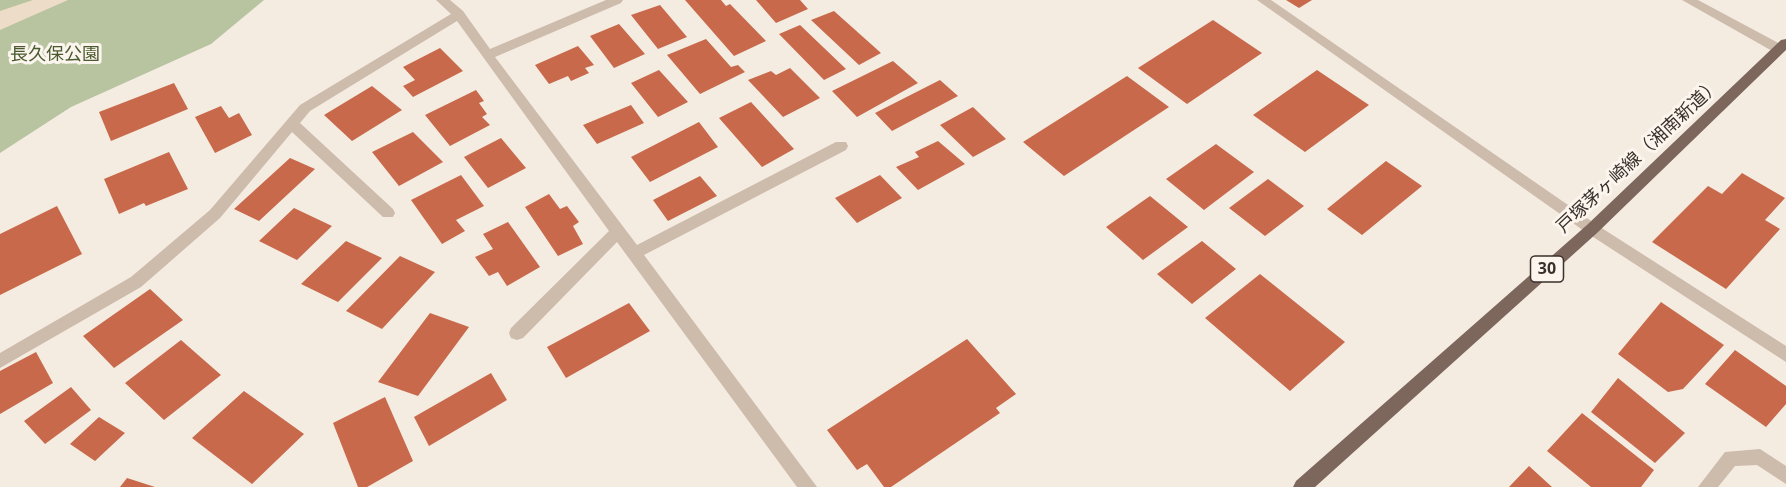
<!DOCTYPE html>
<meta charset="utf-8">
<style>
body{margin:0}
canvas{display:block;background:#f4ebe1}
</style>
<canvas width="1786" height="487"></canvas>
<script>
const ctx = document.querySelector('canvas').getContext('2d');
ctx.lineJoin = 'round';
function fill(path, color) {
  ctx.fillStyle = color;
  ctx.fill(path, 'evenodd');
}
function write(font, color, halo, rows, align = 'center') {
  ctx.font = font + ' "Noto Sans","Noto Sans JP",sans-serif';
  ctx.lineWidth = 6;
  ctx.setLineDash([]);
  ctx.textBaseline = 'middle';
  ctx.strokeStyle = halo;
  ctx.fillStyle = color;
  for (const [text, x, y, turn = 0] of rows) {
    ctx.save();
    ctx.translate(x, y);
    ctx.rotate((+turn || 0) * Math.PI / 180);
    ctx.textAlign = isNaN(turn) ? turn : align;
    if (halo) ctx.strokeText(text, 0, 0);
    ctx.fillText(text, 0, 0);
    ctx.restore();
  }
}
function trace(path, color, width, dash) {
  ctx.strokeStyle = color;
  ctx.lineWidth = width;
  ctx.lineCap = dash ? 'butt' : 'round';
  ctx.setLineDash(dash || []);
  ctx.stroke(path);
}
fill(new Path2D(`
 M0 0H264L211 44 71 107 0 153Z`), '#b8c4a0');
fill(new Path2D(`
 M33 0H68L0 30V11Z`), '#ecdcc8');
fill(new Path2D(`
 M685 0H721L726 6 730 4 766 41 734 56Z
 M756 0H800L808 9 776 23Z
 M1286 0H1312L1299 8Z
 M660 5 687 37 658 49 631 15Z
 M834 11 881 53 859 65 811 20Z
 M1213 20 1262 53 1187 104 1138 68Z
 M619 24 645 54 614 68 590 36Z
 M800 25 846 69 824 80 779 34Z
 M706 39 731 67 738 65 745 72 700 94 667 55Z
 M578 46 594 65 585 68 589 73 571 81 568 76 549 84 535 65Z
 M440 48 463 71 413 97 403 86 415 80 403 67Z
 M893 61 918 83 857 117 832 91Z
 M790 68 820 98 783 117 748 80 771 71 776 75Z
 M659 70 688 102 658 117 631 83Z
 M1317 70 1369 105 1305 152 1253 115Z
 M1127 76 1169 107 1064 176 1023 142Z
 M940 80 958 96 892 131 875 113Z
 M174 83 188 109 111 141 99 112Z
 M372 86 402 110 352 141 324 115Z
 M476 90 484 101 479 103 487 114 482 117 490 125 450 146 425 115Z
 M751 102 794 149 762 167 719 118Z
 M631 105 644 123 597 144 583 125Z
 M221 106 229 118 239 113 252 135 215 153 195 117Z
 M973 107 1006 139 973 157 940 125Z
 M699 122 718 147 650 182 631 157Z
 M413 132 443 162 399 186 372 152Z
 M501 138 526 168 488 188 464 157Z
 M938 141 965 164 918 190 896 167 919 157 915 152Z
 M1216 144 1254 172 1204 210 1166 179Z
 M169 152 188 189 146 206 144 203 119 214 104 179Z
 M290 158 315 169 259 221 234 209Z
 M1386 161 1422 186 1362 235 1327 209Z
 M1742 173 1785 198 1765 220 1780 229 1726 289 1652 242 1708 186 1722 194Z
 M461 175 484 206 456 220 465 231 442 244 411 200Z
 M880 175 902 198 857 223 835 198Z
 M700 176 717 196 668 221 653 200Z
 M1268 179 1304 206 1265 236 1229 208Z
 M549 194 560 209 567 206 579 222 573 226 583 244 558 256 525 207Z
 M1150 196 1188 227 1143 260 1106 227Z
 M57 206 82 254 0 295V234Z
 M294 208 332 226 297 260 259 241Z
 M508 222 540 267 507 286 498 272 489 276 475 257 493 249 483 234Z
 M346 241 382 258 338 302 301 284Z
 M1202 241 1236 269 1192 304 1157 274Z
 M400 256 435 272 382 329 346 311Z
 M1260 274 1345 342 1290 391 1205 318Z
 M150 289 183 320 114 368 83 336Z
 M1661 302 1724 345 1683 389 1668 392 1618 354Z
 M629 303 650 331 566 378 547 347Z
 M430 313 469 327 418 396 378 382Z
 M967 339 1016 394 996 408 1000 413 891 487H884L867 464 857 470 827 430Z
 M181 340 221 375 164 420 125 383Z
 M1735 350 1786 386V404L1766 427 1705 384Z
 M36 352 53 383 0 414V371Z
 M491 373 507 400 429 446 414 417Z
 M1618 378 1685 433 1655 463 1591 412Z
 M71 387 91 410 45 444 24 421Z
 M244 391 304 434 252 484 192 438Z
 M385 397 413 461 367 487H358L333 423Z
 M1582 413 1654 470 1641 487H1591L1547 451Z
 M99 417 125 433 95 461 70 444Z
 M1529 466 1552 487H1509Z
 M127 478 155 487H120Z`), '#c8694b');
fill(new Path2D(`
 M436 0H450L463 11 490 49 606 0H623L621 3 495 57 637 245 836 142H846L848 146 846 150 644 255 817 487H797L617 242 523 338 517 340 511 338 509 333 511 328 609 231 457 21 310 111 300 123 393 209 395 213 393 217H383L292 132 220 218 141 287 0 368V353L131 277 210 210 300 105 451 14Z
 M1257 0H1271L1597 225 1786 346V362L1587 233Z
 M1682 0H1698L1784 46 1785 49 1779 53 1774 52Z
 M1760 449 1786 466V484L1757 465 1735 466 1718 487H1698L1725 452Z`), '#cdbbac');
fill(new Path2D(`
 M1786 39V50L1597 233 1315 487H1293L1296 481 1587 225 1781 40Z`), '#7d675c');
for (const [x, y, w] of [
 [1547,269,33]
]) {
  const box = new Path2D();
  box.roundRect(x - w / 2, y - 13, w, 26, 4.5);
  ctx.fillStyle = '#fbf5ee';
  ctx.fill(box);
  trace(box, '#3b302b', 1.5);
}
write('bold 16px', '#3b302b', null, [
 ["30",1547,269]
]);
write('18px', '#4a5a2e', '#fbf5ee', [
 ["長久保公園",55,55]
]);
write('18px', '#3b302b', '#fbf5ee', [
 ["戸塚茅ヶ崎線（湘南新道）",1639,156,-43]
]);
</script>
